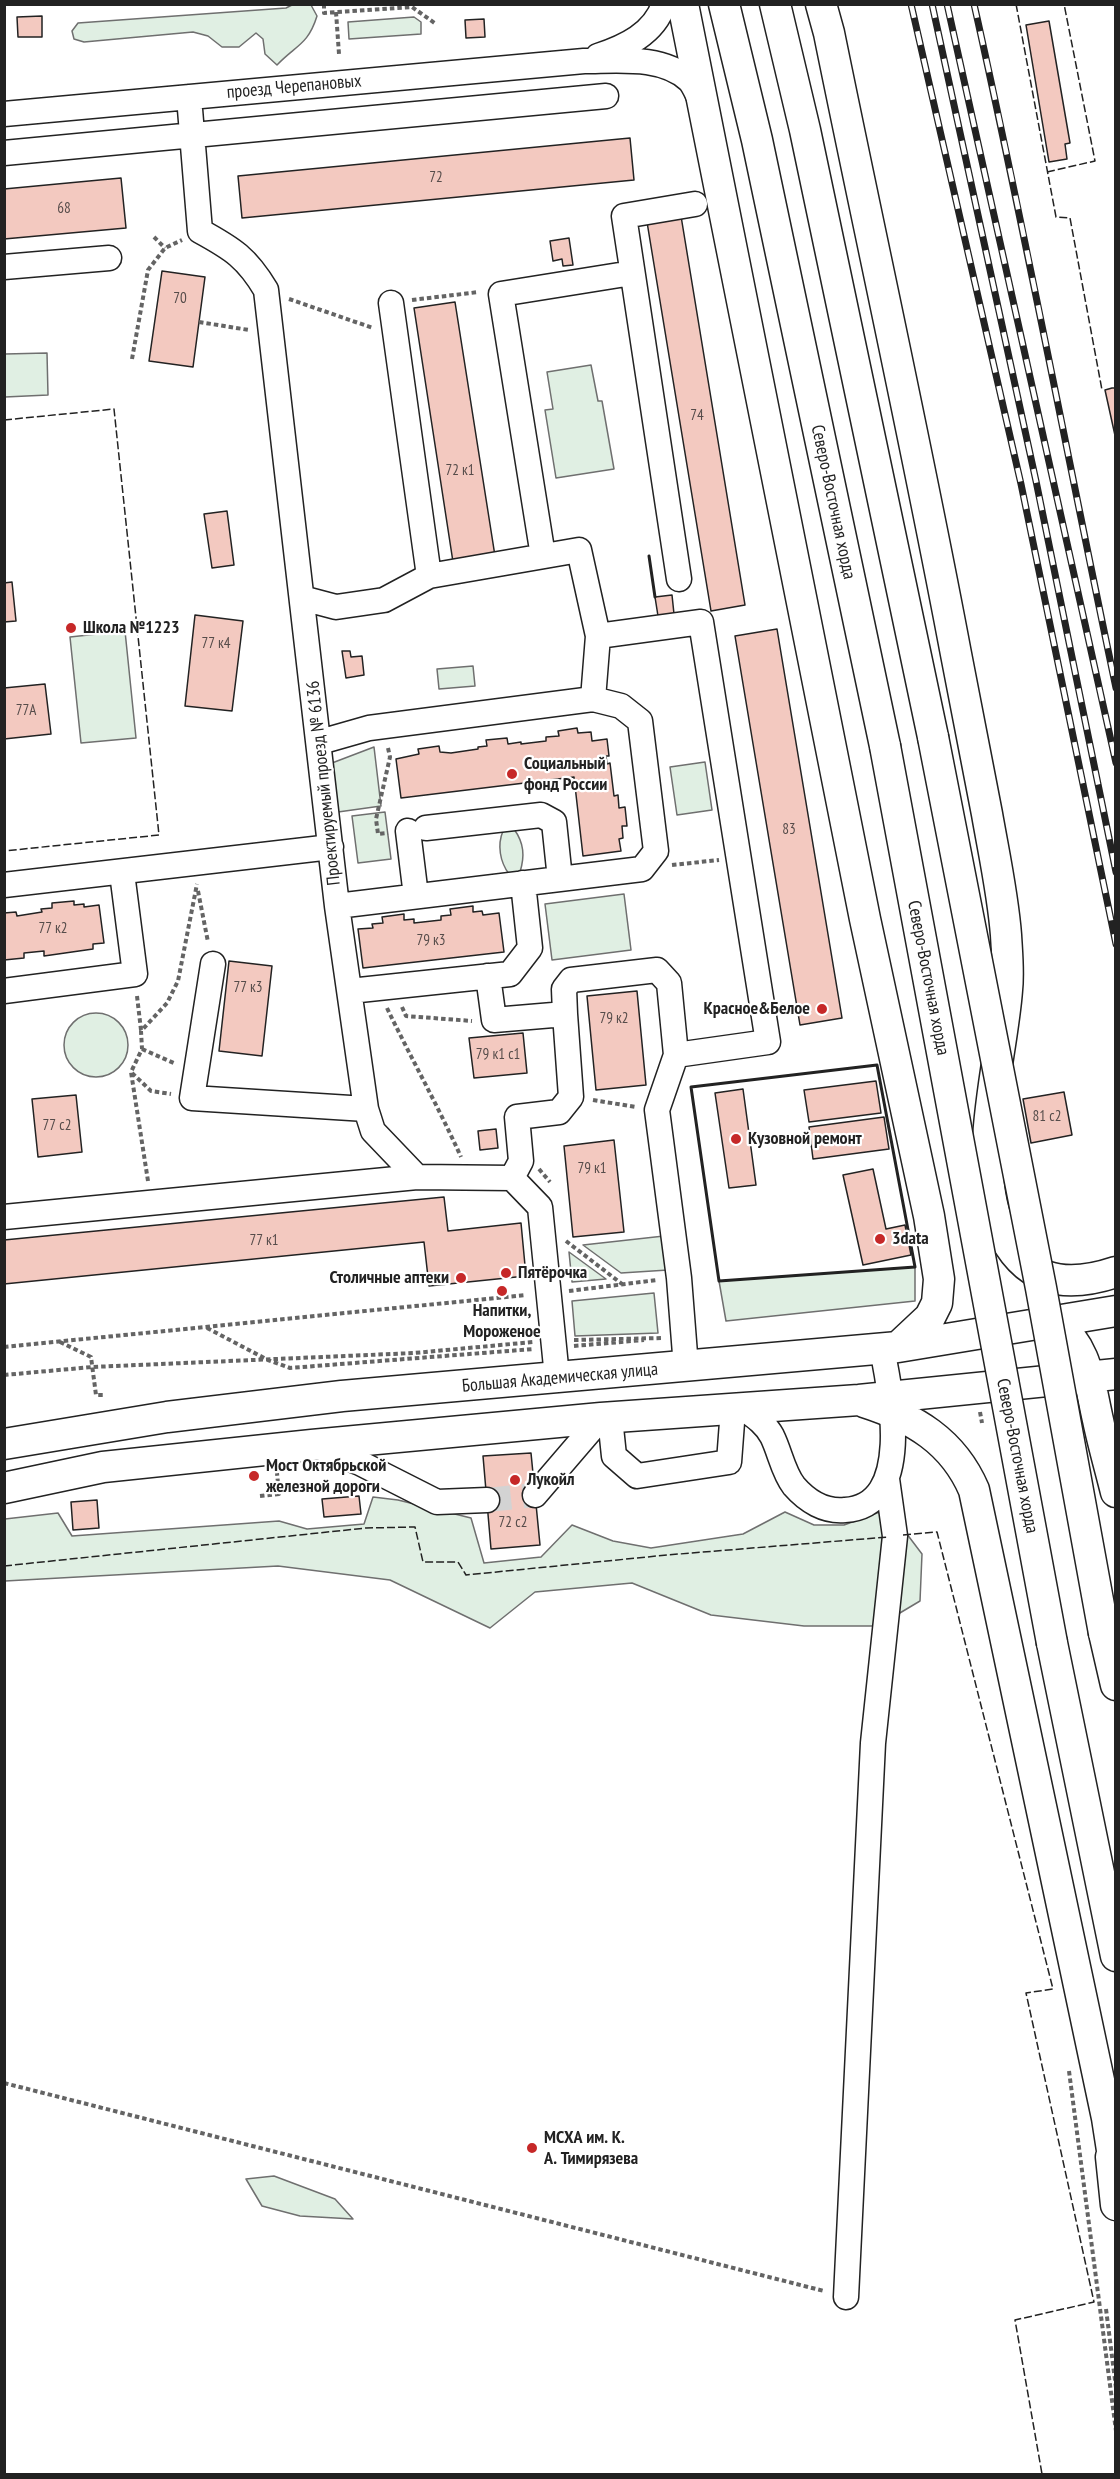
<!DOCTYPE html>
<meta charset="utf-8">
<style>
body{margin:0}
#map{position:relative;width:1120px;height:2479px;overflow:hidden;background:#fff;font-family:"PT Sans Narrow",sans-serif}
canvas{display:block}
.frame{position:absolute;inset:0;border:6px solid #222;pointer-events:none}
</style>
<div id="map">
<canvas width="1120" height="2479"></canvas>
<div class="frame"></div>
</div>
<script>
const ctx = document.querySelector('canvas').getContext('2d');
ctx.lineJoin = 'round';
function fill(path, color) {
  ctx.fillStyle = color;
  ctx.fill(path, 'evenodd');
}
function trace(path, color, width, dash) {
  ctx.strokeStyle = color;
  ctx.lineWidth = width;
  ctx.lineCap = dash ? 'butt' : 'round';
  ctx.setLineDash(dash || []);
  ctx.stroke(path);
}
function write(font, color, halo, rows, align = 'center') {
  ctx.font = font + ' "PT Sans Narrow",sans-serif';
  ctx.lineWidth = 4.5;
  ctx.setLineDash([]);
  ctx.textBaseline = 'middle';
  ctx.strokeStyle = halo;
  ctx.fillStyle = color;
  for (const [text, x, y, turn = 0] of rows) {
    ctx.save();
    ctx.translate(x, y);
    ctx.rotate((+turn || 0) * Math.PI / 180);
    ctx.textAlign = isNaN(turn) ? turn : align;
    if (halo) ctx.strokeText(text, 0, 0);
    ctx.fillText(text, 0, 0);
    ctx.restore();
  }
}
const green = new Path2D(`
 M292 5H311L317 16C308 45 296 45 277 65L265 54 263 39 256 33 239 47H222L208 36 193 32 84 42 74 39 72 31 78 23 286 8Z
 M414 17 421 22V34L349 39 348 22Z
 M47 353 48 395 5 397V354Z
 M591 365 598 401H602L614 469 556 478 545 410 553 409 547 372Z
 M125 631 136 738 81 743 70 637Z
 M473 666 475 686 439 689 437 669Z
 M374 747 381 806 338 812 332 763Z
 M705 762 712 810 677 815 670 767Z
 M385 812 391 859 358 863 352 816Z
 M514 829C524 843 525 856 520 872L509 874C500 862 497 845 503 831Z
 M624 894 631 950 552 960 545 904Z
 M64 1045a32 32 0 1 1 64 0a32 32 0 1 1-64 0Z
 M664 1236 668 1270 621 1273 583 1245Z
 M569 1252 606 1279 572 1282Z
 M915 1267V1301L726 1321 719 1281Z
 M654 1293 658 1333 575 1336 572 1301Z
 M373 1497 398 1500 471 1518 484 1563 541 1557 572 1525 613 1541 651 1548 743 1534 785 1512 814 1525H844L888 1509 922 1554 920 1601 878 1626H804L711 1615 632 1583 535 1592 490 1628 390 1580 278 1566 5 1581V1519L58 1513 72 1536 279 1521 307 1529 364 1524Z
 M274 2176 335 2199 353 2219 300 2216 262 2206 246 2179Z`);
fill(green, '#e0efe3');
trace(green, '#6f6f6f', 1.5);
const building = new Path2D(`
 M42 16V37H18L17 17Z
 M484 19 485 37 466 38 465 20Z
 M1049 21 1070 143 1065 144 1067 159 1049 162 1026 25Z
 M630 138 634 180 242 218 238 176Z
 M121 178 126 228 4 239V189Z
 M681 216 745 605 711 611 647 222Z
 M569 238 573 265 563 266 562 259 553 261 550 241Z
 M162 271 205 277 193 367 149 361Z
 M455 302 495 556 453 562 414 308Z
 M1112 388H1116V440L1105 390Z
 M227 511 234 565 212 568 204 514Z
 M12 582 16 621 4 622V583Z
 M672 595 674 614 658 616 655 597Z
 M195 615 243 621 232 711 185 706Z
 M777 629 842 1018 800 1025 735 636Z
 M342 651H350L351 657 362 656 364 675 346 678Z
 M45 684 51 734 4 739V688Z
 M577 728 578 733 591 732 592 741 607 739 609 756H606L607 764 610 763 614 796 618 795 619 808 625 807 627 826H622L623 838 619 839 621 851 583 856 574 777 401 798 396 759 419 754 418 749 439 746 440 752 451 753 478 749V747L487 746 486 740 507 738 508 744 521 742V744L546 741V737L559 736 558 731Z
 M74 901V905L84 904V907L99 905 104 943 93 944V949L44 956V951L24 953V958L4 960V913L16 912 17 916 42 912 41 909 52 908V903Z
 M473 906V912L482 911 483 915 499 913 504 952 363 968 358 929 373 928 372 924 383 923 382 917 404 914V920L414 919V923L441 920V916L451 915 450 909Z
 M229 961 272 966 262 1056 219 1051Z
 M637 991 646 1085 596 1090 587 996Z
 M523 1033 527 1073 474 1078 469 1038Z
 M876 1081 881 1113 809 1122 804 1090Z
 M743 1089 756 1185 729 1188 715 1093Z
 M1064 1092 1072 1135 1031 1143 1023 1099Z
 M76 1095 82 1152 38 1157 32 1099Z
 M884 1117 889 1149 813 1159 809 1127Z
 M496 1129 498 1148 480 1150 478 1131Z
 M614 1140 624 1232 573 1237 564 1146Z
 M873 1169 886 1229 905 1225 911 1255 863 1265 843 1175Z
 M444 1197 448 1231 521 1223 526 1276 429 1286 424 1242 4 1284V1240Z
 M531 1453 540 1545 491 1549 483 1456Z
 M359 1496 361 1514 324 1517 322 1499Z
 M97 1500 99 1528 73 1530 71 1502Z`);
fill(building, '#f3c9c0');
trace(building, '#222', 1.5);
trace(new Path2D(`
 M487 1500 535 1495`), '#d3d3d3', 24, [24, 12]);
const minor = new Path2D(`
 M598 56C625 47 654 34 664 4
 M189 97 200 231C233 249 247 258 266 290L337 906 366 1109 373 1131 417 1177 512 1178 540 1207 557 1377
 M4 114 584 61C617 61 662 55 689 80 694 85 697 94 701 101
 M4 153 606 96
 M4 267 109 258
 M391 303 429 576
 M543 556 501 294 632 273
 M679 579 624 216 695 204
 M302 598 336 607 384 600 429 576 579 550 598 636 701 622 768 1042 676 1055
 M593 699 598 636
 M320 742 369 728 593 699 621 706 640 721 656 851 642 869 337 906
 M426 828 541 815 554 822 560 879
 M408 831 416 896
 M4 885 331 847
 M213 964 192 1098 366 1109
 M488 976 494 1020 565 1014 571 1097 559 1112 517 1117 521 1161 512 1178
 M4 991 135 974 122 873
 M350 991 510 974 530 948 523 883
 M565 1014 564 989 571 980 657 970 669 983 676 1055 657 1110 679 1278 686 1367
 M4 1217 417 1177
 M743 1408C754 1416 765 1423 772 1436 780 1452 783 1472 794 1486 807 1501 825 1512 845 1510 914 1506 891 1393 882 1349
 M610 1418 614 1456 637 1476 729 1462 733 1409
 M314 1445 360 1463 437 1502 487 1500
 M535 1495 601 1418
 M846 2297 873 1743 895 1536 887 1479`);
const major = new Path2D(`
 M683 4 865 919 929 1216 939 1279 937 1303 930 1317 898 1347
 M724 4 757 140 885 746
 M775 4 805 130 933 737
 M821 4 829 33C871 240 917 446 956 654 966 707 977 761 987 814 994 854 1003 895 1006 935 1007 953 1009 972 1007 990 1002 1059 971 1160 999 1226 1023 1281 1062 1290 1116 1272
 M1054 1321C1088 1348 1089 1381 1098 1420 1103 1444 1110 1468 1116 1492
 M864 1402C914 1418 953 1441 974 1490L1107 2118 1116 2176
 M4 1444 167 1417 342 1396 898 1347 1116 1311
 M4 1488 103 1467 312 1445 601 1418 859 1400 1116 1374
 M1104 1633 1116 1685
 M1052 1643 1116 1956
 M1111 2157 1116 2205`);
trace(minor, '#222', 27);
trace(major, '#222', 33);
trace(new Path2D(`
 M324 4V13L412 7 436 24
 M336 12 339 54
 M154 237 165 248
 M289 299 373 328
 M412 300 479 292
 M199 322 249 330
 M132 359 148 270 165 248 182 240
 M388 748 390 757 376 819 378 834 388 833
 M672 865 719 860
 M198 891 208 942
 M137 996 141 1030
 M402 1007 406 1016 472 1021
 M387 1008C411 1058 438 1106 461 1157
 M142 1049 176 1064
 M132 1073 151 1091 171 1094
 M593 1100 636 1107
 M539 1169 550 1182
 M148 1181 131 1072 142 1049 141 1031 167 1003 178 981 197 884
 M566 1241 622 1284
 M569 1291 657 1280
 M207 1328 268 1360 290 1368 534 1349
 M574 1340 662 1338
 M60 1342 91 1357 96 1395H104
 M574 1346 644 1340
 M4 1347 526 1295
 M4 1375 92 1367 414 1353 533 1342
 M980 1412 982 1423
 M260 1496 279 1494 277 1473
 M1069 2071 1116 2431
 M4 2083 824 2291
 M1106 2309 1116 2388`), '#646464', 4, [4.5, 3]);
trace(minor, '#fff', 24);
trace(major, '#fff', 30);
const rail = new Path2D(`
 M911 4 1021 484 1116 944
 M932 4 1036 481 1116 872
 M947 4 1116 763
 M974 4C1025 231 1068 460 1116 688`);
trace(rail, '#222', 7);
trace(rail, '#fff', 4.5, [14]);
const majorBridge = new Path2D(`
 M933 737 1041 1288 1104 1633
 M885 746 1052 1643`);
trace(majorBridge, '#222', 33, []);
trace(majorBridge, '#fff', 30);
trace(new Path2D(`
 M1016 4 1056 217 1070 218 1102 390
 M1047 172 1095 161 1064 4
 M4 420 114 409 159 835 4 851
 M903 1535 937 1532 1053 1989 1026 1993 1094 2302 1015 2320 1042 2474
 M4 1566 366 1528 415 1527 423 1562H458L466 1575 667 1555 888 1537`), '#222', 1.5, [8, 3]);
trace(new Path2D(`
 M649 556 655 597
 M877 1065 915 1267 719 1281 691 1087Z`), '#222', 3);
for (const [x, y, r, color] of [
 [71,628,6,"#c62828"],
 [512,774,6,"#c62828"],
 [822,1009,6,"#c62828"],
 [736,1139,6,"#c62828"],
 [880,1239,6,"#c62828"],
 [506,1273,6,"#c62828"],
 [461,1278,6,"#c62828"],
 [502,1291,6,"#c62828"],
 [254,1476,6,"#c62828"],
 [515,1480,6,"#c62828"],
 [532,2148,6,"#c62828"]
]) {
  const dot = new Path2D();
  dot.arc(x, y, r, 0, 2 * Math.PI);
  ctx.fillStyle = color;
  ctx.fill(dot);
  trace(dot, '#fff', 2);
}
write('15px', '#564c4a', null, [
 ["72",436,178],
 ["68",64,209],
 ["70",180,299],
 ["74",697,416],
 ["72 к1",460,471],
 ["77 к4",216,644],
 ["77А",26,711],
 ["83",789,830],
 ["77 к2",53,929],
 ["79 к3",431,941],
 ["77 к3",248,988],
 ["79 к2",614,1019],
 ["79 к1 с1",498,1055],
 ["81 с2",1047,1117],
 ["77 с2",57,1126],
 ["79 к1",592,1169],
 ["77 к1",264,1241],
 ["72 c2",513,1523]
]);
write('18px', '#222', '#fff', [
 ["проезд Черепановых",294,87,-5],
 ["Северо-Восточная хорда",833,502,78],
 ["Проектируемый проезд № 6136",324,783,-96],
 ["Северо-Восточная хорда",928,978,79],
 ["Большая Академическая улица",560,1378,-5],
 ["Северо-Восточная хорда",1017,1456,79]
]);
write('bold 18px', '#222', '#fff', [
 ["Школа №1223",83,628],
 ["Социальный",524,764],
 ["фонд России",524,785],
 ["Красное&Белое",810,1009,"right"],
 ["Кузовной ремонт",748,1139],
 ["3data",892,1239],
 ["Пятёрочка",518,1273],
 ["Столичные аптеки",449,1278,"right"],
 ["Напитки,",502,1311,"center"],
 ["Мороженое",502,1332,"center"],
 ["Мост Октябрьской",266,1466],
 ["железной дороги",266,1487],
 ["Лукойл",527,1480],
 ["МСХА им. К.",544,2138],
 ["А. Тимирязева",544,2159]
], 'left');
</script>
